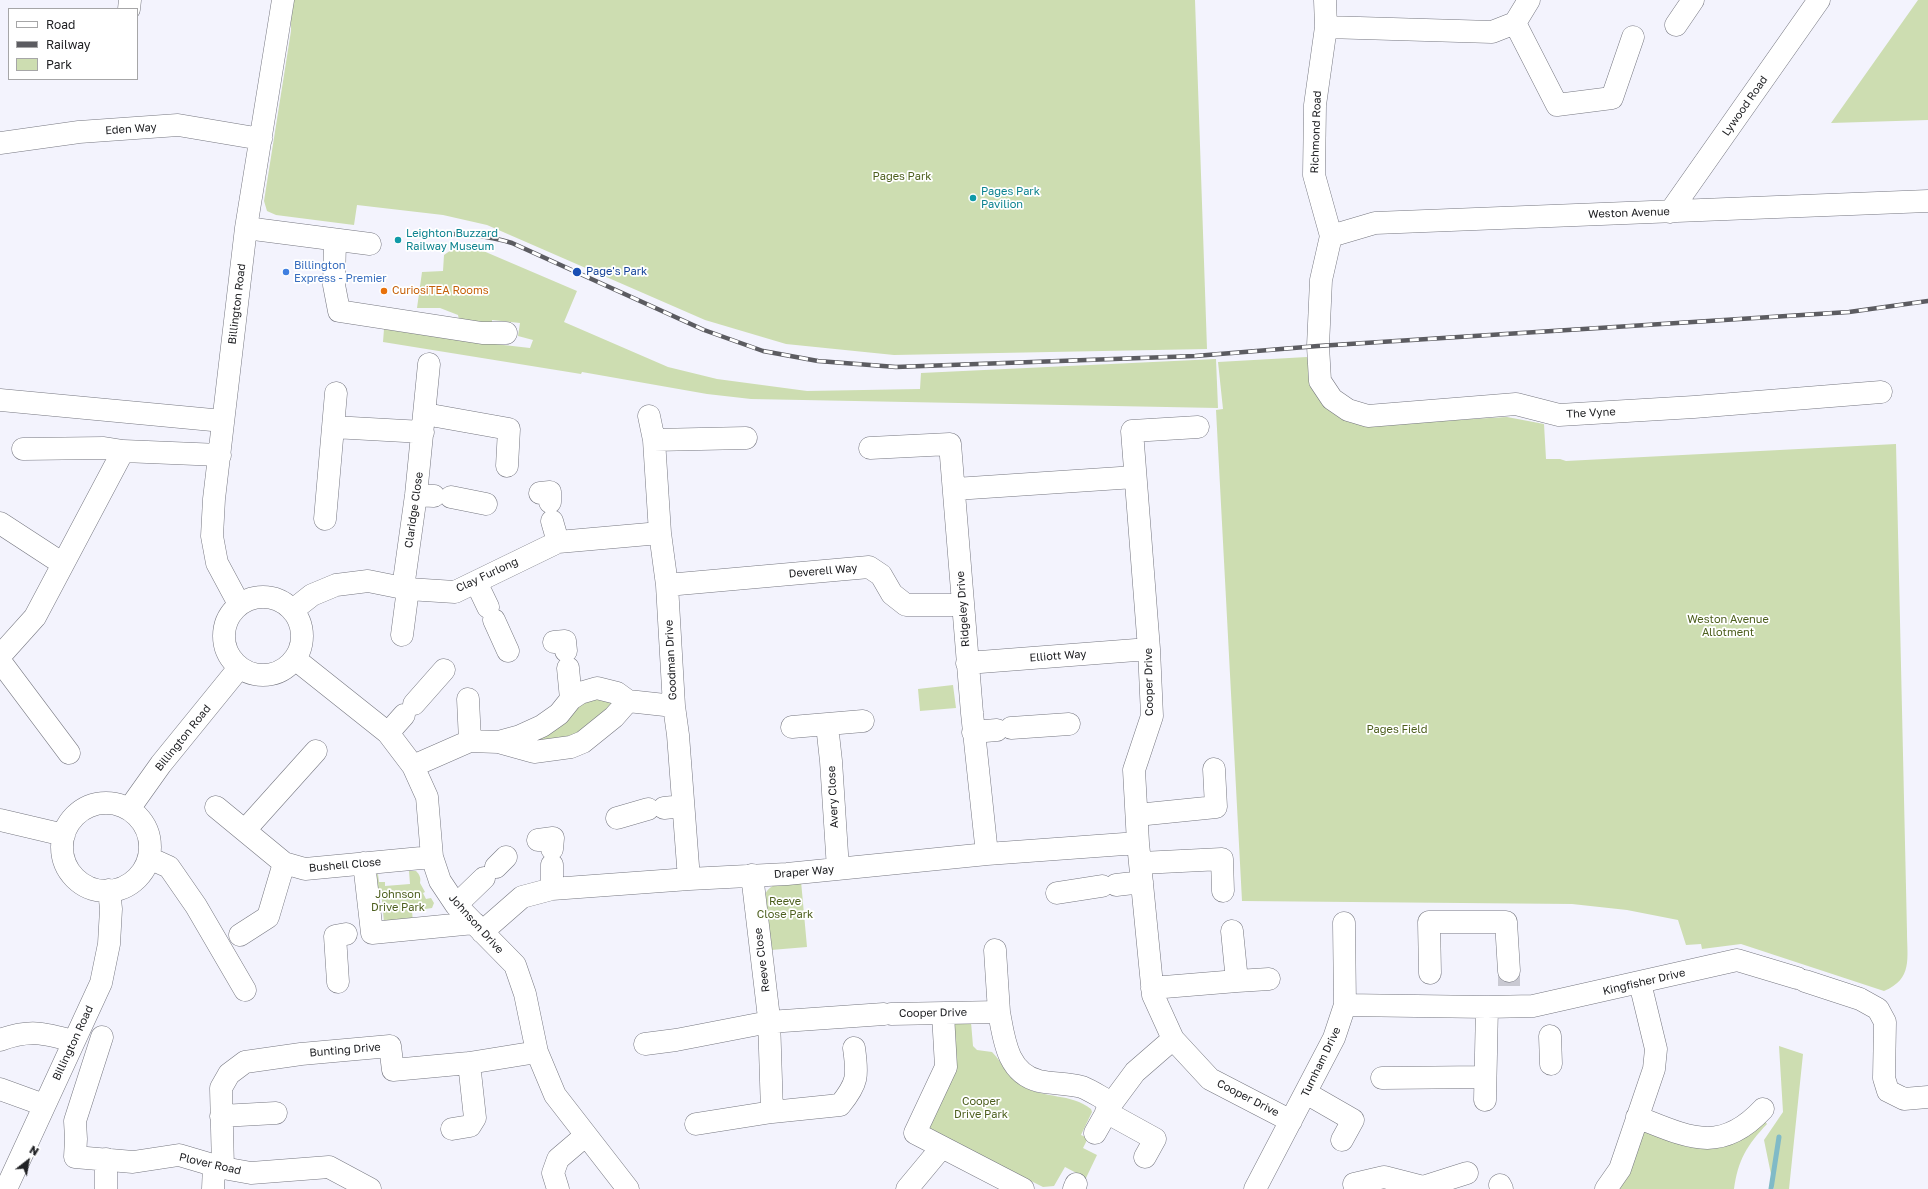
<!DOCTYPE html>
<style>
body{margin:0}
#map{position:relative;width:1928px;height:1189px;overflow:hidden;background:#f3f3fd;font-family:"Golos Text",sans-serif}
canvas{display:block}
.legend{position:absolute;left:8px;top:8px;width:130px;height:72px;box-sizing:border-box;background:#fff;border:1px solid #a6a6a7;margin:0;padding:5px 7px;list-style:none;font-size:12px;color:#202124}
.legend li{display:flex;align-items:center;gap:8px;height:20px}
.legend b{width:20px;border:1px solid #a6a6a7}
.north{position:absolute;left:8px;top:1141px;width:40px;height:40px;-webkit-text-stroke:3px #fff;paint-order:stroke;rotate:31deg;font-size:11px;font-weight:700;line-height:16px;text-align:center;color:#202124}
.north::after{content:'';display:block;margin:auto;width:14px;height:18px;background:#202124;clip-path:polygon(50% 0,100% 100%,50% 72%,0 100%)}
</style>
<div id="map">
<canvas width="1928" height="1189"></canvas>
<ul class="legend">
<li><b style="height:5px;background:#fff"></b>Road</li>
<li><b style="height:5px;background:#5c5c61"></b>Railway</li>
<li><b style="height:11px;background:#cdddb1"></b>Park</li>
</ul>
<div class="north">N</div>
</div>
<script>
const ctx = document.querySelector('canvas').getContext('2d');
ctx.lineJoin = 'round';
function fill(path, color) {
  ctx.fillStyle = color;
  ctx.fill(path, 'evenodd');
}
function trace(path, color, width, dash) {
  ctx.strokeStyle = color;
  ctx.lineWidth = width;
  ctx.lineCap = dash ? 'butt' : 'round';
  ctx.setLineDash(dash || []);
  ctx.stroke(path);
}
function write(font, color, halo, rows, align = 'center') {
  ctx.font = font + ' "Golos Text",sans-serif';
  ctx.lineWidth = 3.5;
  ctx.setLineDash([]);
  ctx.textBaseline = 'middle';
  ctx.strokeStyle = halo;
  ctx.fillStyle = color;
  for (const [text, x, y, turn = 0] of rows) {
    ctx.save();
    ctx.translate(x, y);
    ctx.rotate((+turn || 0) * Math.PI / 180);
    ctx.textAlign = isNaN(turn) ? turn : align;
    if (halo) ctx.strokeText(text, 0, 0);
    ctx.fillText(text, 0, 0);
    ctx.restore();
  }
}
fill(new Path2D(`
 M293 0H1195L1207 349 894 355 786 344 705 320 487 225 443 215 357 205 354 225 276 215 267 211 264 201 291 31V13Z
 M1918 0H1928V120L1831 123Z
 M454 248 481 250 577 291 564 322 668 367 717 379 807 391 920 389 921 373 1216 359 1218 408 751 399 707 394 582 372 581 374 383 342 384 329 451 339 530 348 533 340 518 336 520 323 492 320V326L460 324 458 315 440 308H417L422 272 443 271 444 255Z
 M1307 357 1323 402 1369 425 1507 417 1544 424 1546 459H1560L1566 461 1896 444 1907 932C1907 958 1913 979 1884 991L1741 944 1702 949 1701 944 1686 945 1678 920 1627 910 1572 904 1242 901 1216 410 1223 409 1218 362Z
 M953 685 956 708 920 711 918 689Z
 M588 697 610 698 614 707 576 737 525 743Z
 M409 871H416C420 875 421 878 420 883L425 892 423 893 426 899 431 898 434 903 432 908 412 911 413 923 384 922 381 890 377 888 372 875 378 874 379 882H385V886L410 884Z
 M801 881 807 947 771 950 765 895C770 881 788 883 801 881Z
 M971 1022 973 1046 977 1050 992 1052C1003 1063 1008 1078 1022 1086 1044 1099 1071 1093 1091 1109L1092 1112 1081 1135 1088 1138 1083 1148 1097 1155 1086 1178 1065 1167 1054 1186 1043 1187 925 1128 948 1024Z
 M1779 1046 1803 1054 1789 1189H1774L1764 1140 1783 1112Z
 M1764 1120 1767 1124C1747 1145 1738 1160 1734 1189H1615L1645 1123 1669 1133Z`), '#cdddb1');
trace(new Path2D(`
 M1771 1189 1779 1137`), '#80bac7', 5);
trace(new Path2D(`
 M1509 971V986`), '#c9c9d2', 22, [22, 11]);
const minor = new Path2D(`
 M1325 0 1326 27 1315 105 1314 175 1331 236 1321 280 1318 346 1320 381 1332 399 1348 410 1368 416 1516 404 1559 415 1694 407 1881 392
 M129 9 130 0
 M1515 23 1557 105 1612 98 1633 37
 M1676 25 1693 0
 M1326 27 1492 32 1515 23 1529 0
 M0 143 79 132 178 125 261 139
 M1670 212 1819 0
 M246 228 370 244
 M1331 236 1375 223 1928 201
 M335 240 334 285 339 311 482 333H506
 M0 400 223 421
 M425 414 509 429 507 466
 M649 416 654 440 660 533 667 585 674 706 678 735 689 879
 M333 427 423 432
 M1198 427 1132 431 1149 649 1152 716 1134 770 1138 843 1153 995 1173 1039 1210 1079 1291 1121
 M654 440 746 438
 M870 448 950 444 972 713 987 854
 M23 449 104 448 123 451
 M955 489 1135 477
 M540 493 550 492V502
 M416 495 434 496
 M451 497 486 504
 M325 519 336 393
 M552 521 558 542
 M0 523 63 564
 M476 582 488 607
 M667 585 869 567 881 575 892 594 906 605H962
 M403 588 416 495 429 364
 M224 636a39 39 0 1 1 78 0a39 39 0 1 1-78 0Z
 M239 604 217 563 212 536 214 499 246 228 283 0
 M293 610 312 595 336 585 368 581 408 589 455 592 558 542 660 533
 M494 620 508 651
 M402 635 408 589
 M554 642 565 641 566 651
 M0 656 35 617 123 451 220 455
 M295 659 388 733 413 766 427 797 432 857 440 881 456 905 515 965 525 994 537 1052 555 1095 628 1189
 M0 661 69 753
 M967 663 1149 649
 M568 668 571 699
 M468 699 470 741
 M414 704 444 670
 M827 725 831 761 838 869
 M792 727 863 721
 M1011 728 1069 724
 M973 732 997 730
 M388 733 404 715
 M498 742 520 736 542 726 559 714 571 699 580 693 597 688 617 693 628 701 674 706
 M413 766 470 741 498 742 534 752 571 747 583 742 614 717 628 701
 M62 847a44 44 0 1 1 88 0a44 44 0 1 1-88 0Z
 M216 807 284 863 305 869 432 857
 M664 808 683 806
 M129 809 161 764 239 668
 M1137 815 1216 807 1214 769
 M617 818 648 809
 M0 820 64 835
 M246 829 316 751
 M538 840 553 838 552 849
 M149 858 169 867 196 906 245 990
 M364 863 372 933 474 923
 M1141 863 1222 859 1223 891
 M496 867 506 857
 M752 875 769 1018 772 1112
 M1116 885 1142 882
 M552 889V865
 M1057 893 1102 886
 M456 905 484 878
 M482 932 522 897 552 889 689 879 787 874 987 854 1138 843
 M240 935 268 917 284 863
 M995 950 999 1012
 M1430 973 1429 922H1506L1509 971
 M1237 981 1269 979
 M1805 981 1860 999 1878 1009 1885 1022 1884 1078 1888 1091 1904 1099 1928 1097
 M338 982 335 936 346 934
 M1152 988 1237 981 1232 931
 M1345 1005 1487 1007 1533 1006 1737 960 1797 978
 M891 1014 999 1012C1004 1039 1007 1073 1039 1081 1053 1084 1068 1083 1082 1087 1092 1091 1102 1098 1112 1103
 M1550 1036 1551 1064
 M102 1037 75 1121 76 1139 75 1157 133 1162 179 1155 223 1168 251 1173 329 1167 370 1189
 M0 1040C29 1029 44 1033 73 1041
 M645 1044 676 1040 769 1022 884 1014
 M1382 1078 1485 1077
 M0 1089 44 1105
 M1306 1093 1353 1120 1342 1140
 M1485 1100 1487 1007
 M1106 1112 1155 1139 1145 1157
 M221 1116 276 1113
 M1637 1117C1688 1137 1720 1155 1763 1109
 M696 1124 772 1112 840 1105C858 1083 858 1076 854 1048
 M452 1129 470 1126 475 1118 469 1063
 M1095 1133 1112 1103 1135 1072 1173 1039
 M942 1147 915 1133 946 1067 943 1014
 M106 1159V1189
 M223 1168 221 1088 229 1074 245 1062 301 1054 390 1046 393 1070 469 1063 537 1052
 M1354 1184 1384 1177 1423 1187 1467 1173
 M1500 1185 1502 1189
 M6 1189 101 983 109 944 111 909 109 890
 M213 1189 214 1165
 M558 1189 553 1173 558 1159 585 1136
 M907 1189 942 1147 1023 1189
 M1074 1189 1076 1184
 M1255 1189 1334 1038 1345 1005 1344 923
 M1606 1189 1620 1169 1654 1069 1656 1049 1640 983`);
trace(minor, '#767780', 23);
trace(minor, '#fff', 22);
const rail = new Path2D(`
 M427 233C459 234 482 234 512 243L704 330 763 351 818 361 896 367 1195 356 1318 346 1849 312 1928 301`);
trace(rail, '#5c5c61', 4.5);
trace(rail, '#fff', 3, [9]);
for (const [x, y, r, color] of [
 [973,198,4,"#0f9aa8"],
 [398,240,4,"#0f9aa8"],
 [286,272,4,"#3f7fe0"],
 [577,272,5,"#1a4fb4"],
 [384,291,4,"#e8710a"]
]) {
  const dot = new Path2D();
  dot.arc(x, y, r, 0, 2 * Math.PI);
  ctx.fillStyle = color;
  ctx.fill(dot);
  trace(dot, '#fff', 1.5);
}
write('11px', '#202124', '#fff', [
 ["Lywood Road",1745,106,-55],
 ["Eden Way",131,129,-4],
 ["Richmond Road",1316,132,-88],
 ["Weston Avenue",1629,213,-2],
 ["Billington Road",237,304,-83],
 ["The Vyne",1591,413,-3],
 ["Claridge Close",414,510,-82],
 ["Deverell Way",823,571,-5],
 ["Clay Furlong",487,575,-25],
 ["Ridgeley Drive",963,609,-94],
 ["Elliott Way",1058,656,-4],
 ["Goodman Drive",671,660,-93],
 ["Cooper Drive",1149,682,-91],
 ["Billington Road",183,738,-51],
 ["Avery Close",833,797,-93],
 ["Bushell Close",345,865,-5],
 ["Draper Way",804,872,-5],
 ["Johnson Drive",476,924,48],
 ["Reeve Close",762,960,-97],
 ["Kingfisher Drive",1644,982,-13],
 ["Cooper Drive",933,1013,-1],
 ["Billington Road",73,1043,-65],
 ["Bunting Drive",345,1050,-5],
 ["Turnham Drive",1321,1062,-64],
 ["Cooper Drive",1248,1098,27],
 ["Plover Road",210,1164,13]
]);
write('11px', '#4d5f1e', '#fff', [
 ["Pages Park",902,177],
 ["Weston Avenue",1728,620],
 ["Allotment",1728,633],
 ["Pages Field",1397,730],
 ["Johnson",398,895],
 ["Drive Park",398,908],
 ["Reeve",785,902],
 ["Close Park",785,915],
 ["Cooper",981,1102],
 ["Drive Park",981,1115]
]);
write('11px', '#0d838f', '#fff', [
 ["Pages Park",981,192],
 ["Pavilion",981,205],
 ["Leighton Buzzard",406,234],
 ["Railway Museum",406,247]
], 'left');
write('11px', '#366cbe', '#fff', [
 ["Billington",294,266],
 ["Express - Premier",294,279]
], 'left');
write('11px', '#164399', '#fff', [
 ["Page's Park",586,272]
], 'left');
write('11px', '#c56008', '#fff', [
 ["CuriosiTEA Rooms",392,291]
], 'left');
</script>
